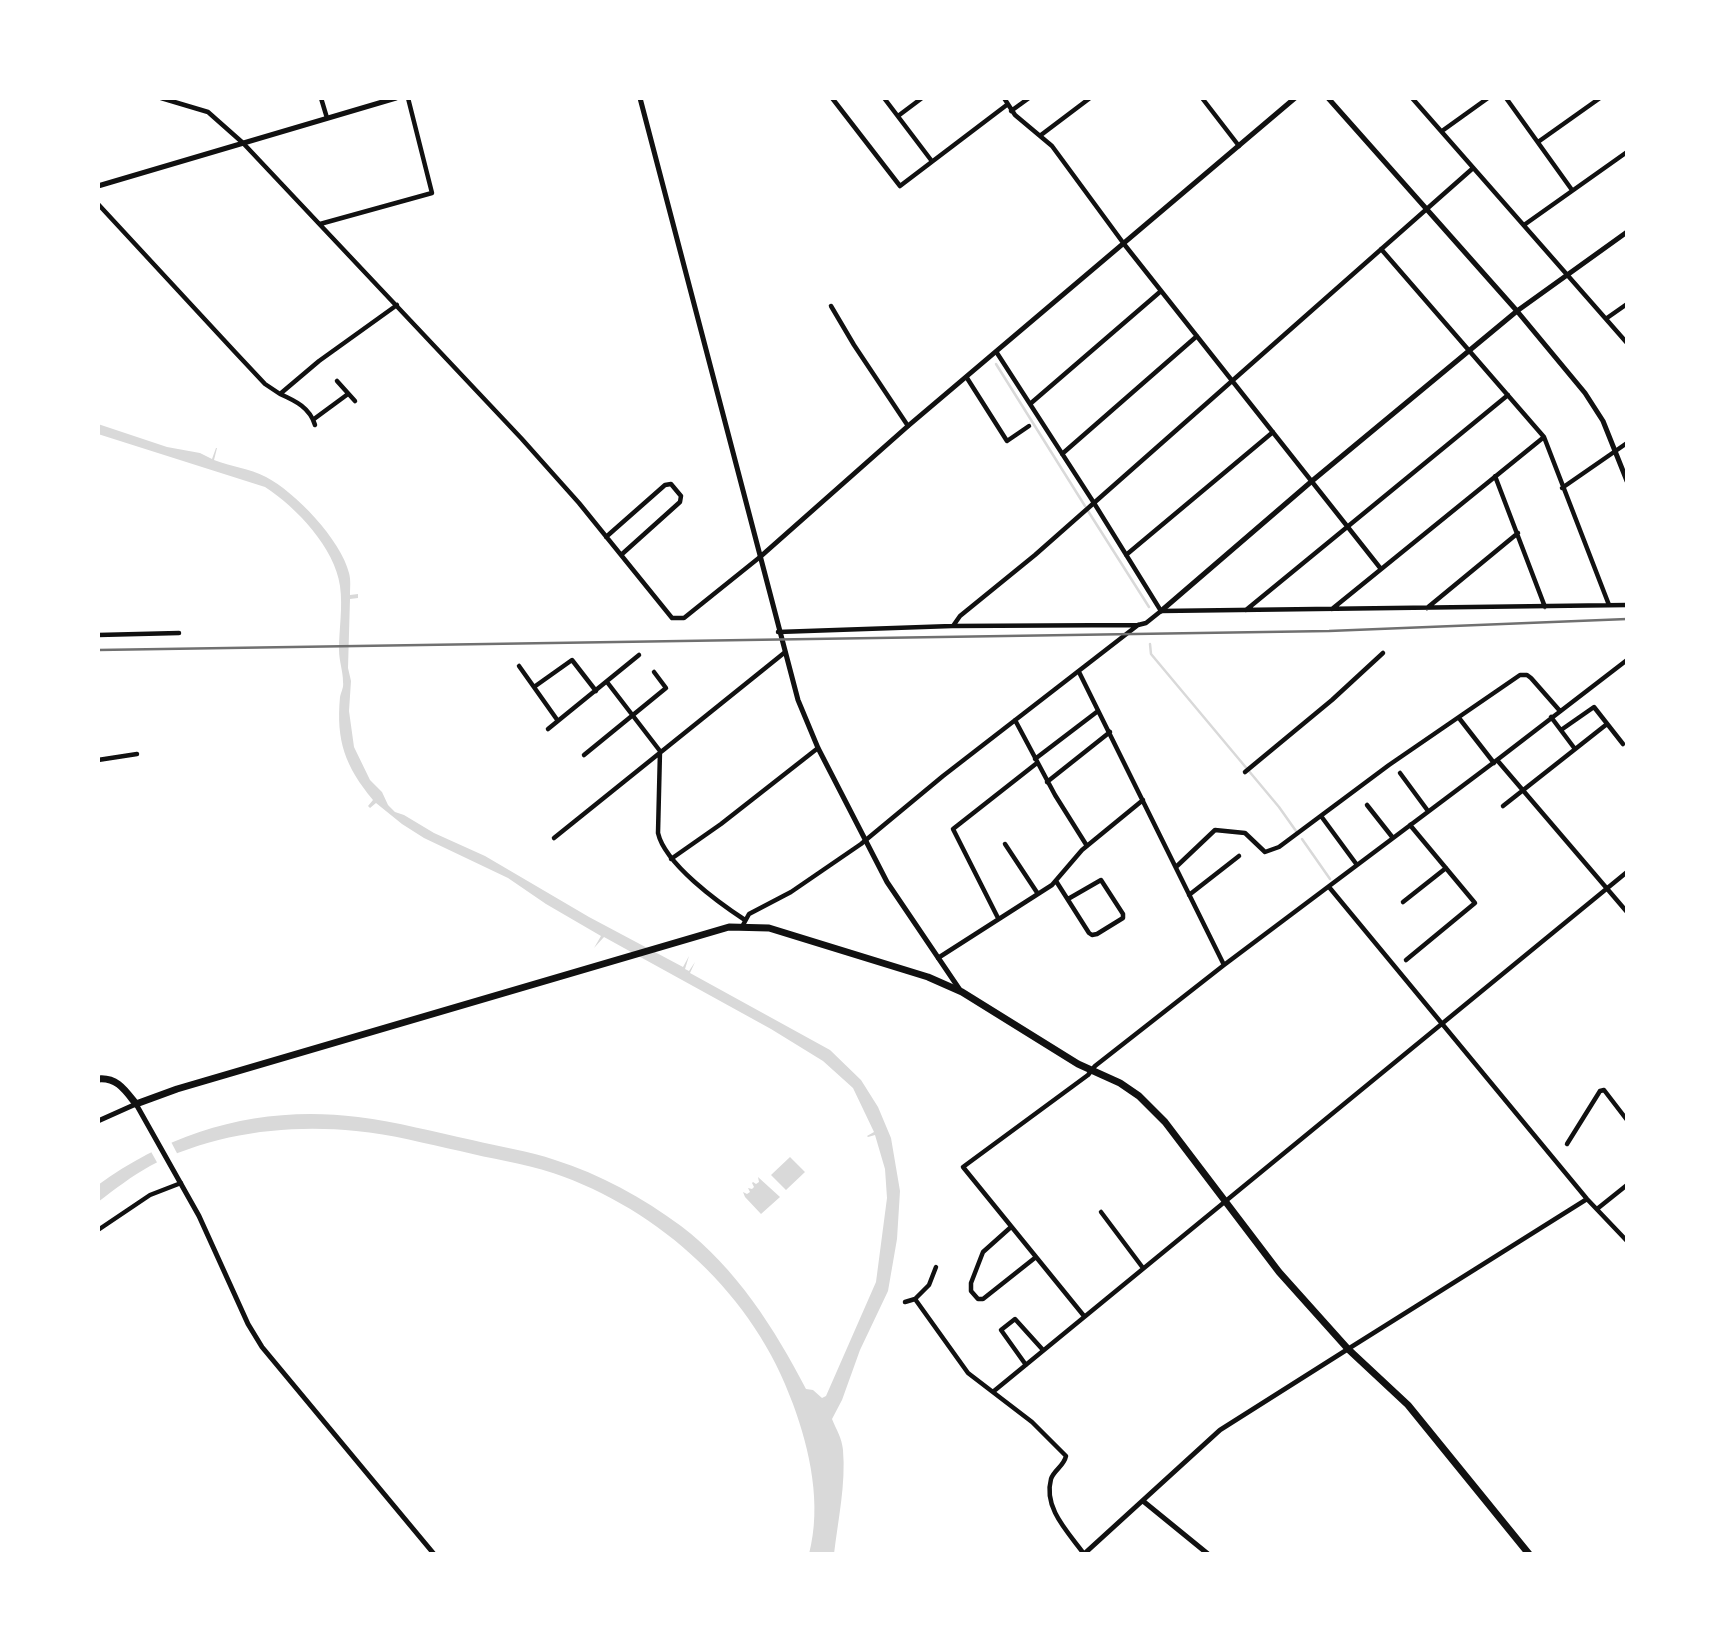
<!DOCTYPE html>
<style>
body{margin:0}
#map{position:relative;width:1725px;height:1652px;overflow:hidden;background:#fff;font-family:"PT Sans Narrow",sans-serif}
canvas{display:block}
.frame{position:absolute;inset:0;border:100px solid #fff;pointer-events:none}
</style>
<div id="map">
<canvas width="1725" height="1652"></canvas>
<div class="frame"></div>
</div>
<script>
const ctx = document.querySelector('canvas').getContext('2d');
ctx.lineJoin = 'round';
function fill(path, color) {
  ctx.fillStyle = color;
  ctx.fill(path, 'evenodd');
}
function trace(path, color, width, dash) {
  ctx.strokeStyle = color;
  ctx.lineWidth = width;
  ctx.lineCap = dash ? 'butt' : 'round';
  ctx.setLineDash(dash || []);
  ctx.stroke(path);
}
fill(new Path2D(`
 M98 424 167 447 200 453 212 459 216 448H217L214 460C231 467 249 468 266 477 295 492 341 540 349 573 351 580 350 588 350 595L358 594V598L350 599 348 668 351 681 349 711 354 747 370 780 382 792 388 805 395 812 404 815 434 833 485 856 589 917 683 967 689 956 685 969 689 971 695 962 690 973 830 1050 861 1080 878 1107 891 1138 900 1191 897 1239 888 1291 860 1350 842 1400 832 1419C836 1429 842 1438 843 1450 846 1484 838 1520 834 1554H809C822 1505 810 1450 793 1404 755 1296 660 1209 553 1173 523 1163 491 1159 460 1151 426 1144 392 1134 356 1131 288 1124 212 1133 150 1166 132 1176 115 1189 98 1202V1185C175 1129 263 1105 358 1117 397 1122 435 1132 472 1140 500 1147 529 1151 555 1160 600 1174 643 1198 681 1226 736 1268 775 1329 806 1389L813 1390 822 1398 826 1396 876 1282 887 1198 885 1169 875 1135 868 1137 867 1136 874 1132 853 1088 823 1061 771 1029 604 937 594 948 601 936 546 904 508 878 424 838 402 824 376 803 370 808 368 806 373 800C345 766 336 741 340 697 341 692 344 687 343 682 343 671 339 661 339 650 339 629 343 607 340 586 335 548 296 507 265 487L98 434Z
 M790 1157 805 1172 786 1190 771 1175Z
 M758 1177 780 1197 761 1214 745 1197 743 1192 747 1194 750 1192 748 1188 752 1189 754 1187 752 1183 753 1182 756 1184 759 1182Z`), '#d9d9d9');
fill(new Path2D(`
 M169 1138 179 1157 159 1166 149 1148Z`), '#fff');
trace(new Path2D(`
 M996 364 1085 506
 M1088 511 1149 607
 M1150 644 1151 654 1279 807 1296 831
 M1302 839 1330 879`), '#d9d9d9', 2.5);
trace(new Path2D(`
 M161 98 208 112 243 143 521 438 579 503 672 618H684L760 557
 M321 98 327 118
 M832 98 900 186 1008 104
 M884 98 931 160
 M1004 98 1015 115 1052 146 1124 244 1381 569
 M1202 98 1239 146
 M1412 98 1627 343
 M1506 98 1572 190
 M1011 111 1029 98
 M898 116 922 98
 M1442 131 1488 98
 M1041 135 1090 98
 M1538 142 1600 98
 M98 204 235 352 265 384 280 394 319 361 397 305
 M320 224 432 193 408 98
 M1524 225 1627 152
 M1381 249 1544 437 1609 605
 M831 306 854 345 908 426
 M1607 318 1627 304
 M997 353 1094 503 1161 611
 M967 378 1007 441 1029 426
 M337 381 355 401
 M280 394C296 401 310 408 315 425
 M1030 404 1161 291
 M314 419 348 394
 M1062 454 1197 336
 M1495 476 1545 607
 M1562 488 1627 443
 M606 537 665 485 671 484 681 496 680 502 621 555
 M1126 555 1273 432
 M1427 608 1518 533
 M1332 609 1544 437
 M1246 610 1508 395
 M953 626 960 616 1035 555 1472 169
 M778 632 952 626 1138 625 1146 623 1161 611 1627 605
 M98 635 179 633
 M519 666 558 721
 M1079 672 1224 965
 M607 682 660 751 658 833C665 864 719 903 745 920
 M534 687 572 660 596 691
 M1551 717 1575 749
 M1459 718 1494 763
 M1015 720 1055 795 1087 846
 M548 729 639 655
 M1561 730 1594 707 1623 744
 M584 755 666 688 654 672
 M1035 759 1098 711
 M98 760 137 754
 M1497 760 1627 912
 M1245 772 1332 700 1383 653
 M1400 773 1428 811
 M1047 782 1110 732
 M1367 805 1393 838
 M1503 806 1607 724
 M1321 816 1357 865
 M554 838 784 653
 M1005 844 1038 894
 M671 859 721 824 818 748
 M1176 867 1215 830 1245 833 1265 852 1279 847 1389 765 1520 675H1527L1531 678 1560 711
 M1056 881 1089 933 1092 935 1097 934 1123 918V914L1101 880 1068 899
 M1329 887 1587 1199 1627 1241
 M1189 895 1239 856
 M1403 902 1446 868
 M998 918 953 829 1037 763
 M743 925 749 914 791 892 861 844 943 776 1138 625
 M938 958 1052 885 1082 850 1143 800
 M1406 960 1475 903 1410 825
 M1567 1144 1600 1091 1604 1090 1627 1120
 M1597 1209 1627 1185
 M1101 1212 1143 1268
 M1011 1227 983 1252 971 1283V1291L978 1299H983L1036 1257
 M98 1230 150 1195 181 1183
 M936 1267 929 1285 915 1299 968 1373 1032 1422 1066 1456C1064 1466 1054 1470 1051 1479 1043 1508 1068 1532 1084 1554
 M905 1302 915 1299
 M1084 1316 963 1167 1088 1075 1095 1066 1224 965 1497 760 1627 660
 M1348 1349 1587 1199
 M1026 1365 1001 1330 1015 1319 1043 1350
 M994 1391 1627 872`), '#111', 4.5);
trace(new Path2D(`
 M640 98 798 700 818 748 887 882 960 990
 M1328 98 1517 311 1585 393 1603 421 1627 481
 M98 186 396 98
 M760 557 908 426 1295 98
 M1161 611 1312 481 1517 311 1627 232
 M98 1121 136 1104 199 1216 248 1324 262 1347 434 1554
 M1143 1501 1208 1554
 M1084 1554 1220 1430 1348 1349`), '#111', 5);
trace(new Path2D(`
 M98 1079C117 1077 125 1090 136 1104L177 1089 729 927 769 928 928 977 962 992 1078 1064 1120 1083 1139 1096 1165 1122 1279 1272 1348 1349 1408 1405 1529 1554`), '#111', 7);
trace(new Path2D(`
 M98 650 1329 631 1627 619`), '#707070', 2.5);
</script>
